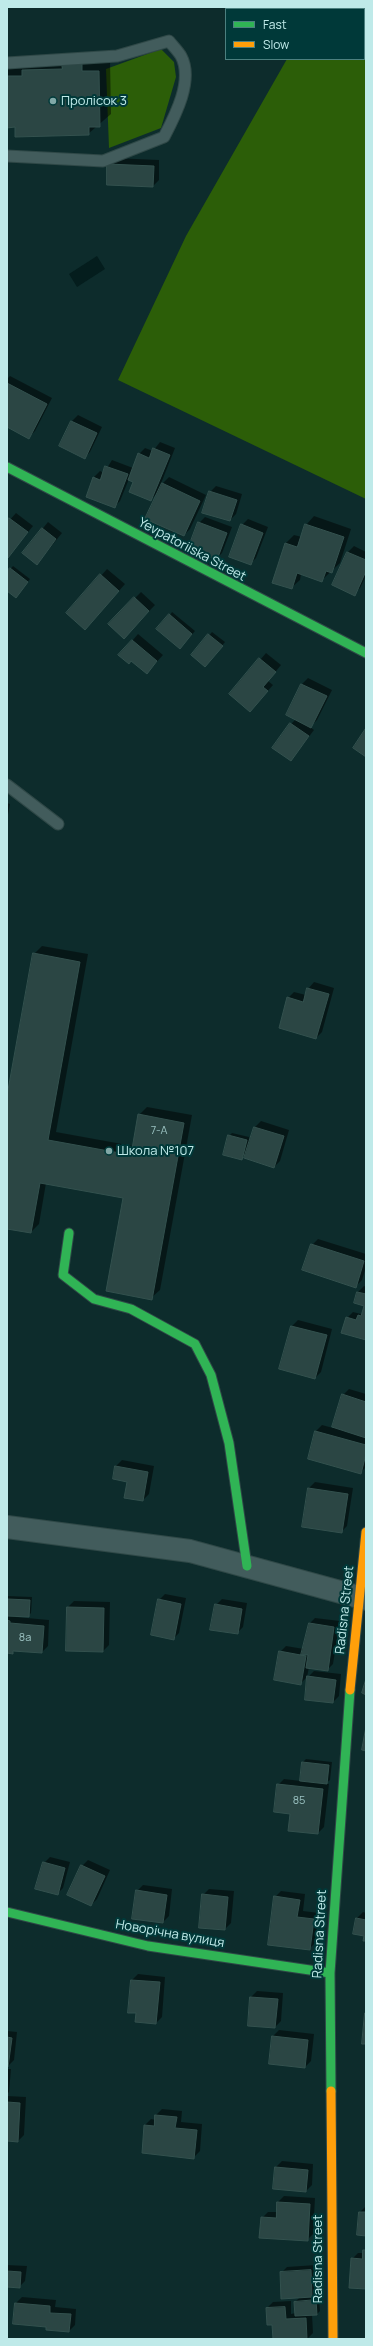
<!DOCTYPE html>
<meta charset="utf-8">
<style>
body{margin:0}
#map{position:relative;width:373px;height:2346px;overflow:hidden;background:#0d2c2c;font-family:Manrope,sans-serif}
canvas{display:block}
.frame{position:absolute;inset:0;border:8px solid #bfeae9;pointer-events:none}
.legend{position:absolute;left:225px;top:8px;width:140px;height:52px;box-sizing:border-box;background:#003939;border:1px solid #4c807f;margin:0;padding:5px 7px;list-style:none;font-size:12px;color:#bfeae9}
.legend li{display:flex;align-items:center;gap:8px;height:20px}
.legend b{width:20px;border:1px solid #4c807f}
</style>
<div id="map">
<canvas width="373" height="2346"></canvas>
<div class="frame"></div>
<ul class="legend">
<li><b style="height:5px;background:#30b455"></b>Fast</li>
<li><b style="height:5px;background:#ff9f0a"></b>Slow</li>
</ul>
</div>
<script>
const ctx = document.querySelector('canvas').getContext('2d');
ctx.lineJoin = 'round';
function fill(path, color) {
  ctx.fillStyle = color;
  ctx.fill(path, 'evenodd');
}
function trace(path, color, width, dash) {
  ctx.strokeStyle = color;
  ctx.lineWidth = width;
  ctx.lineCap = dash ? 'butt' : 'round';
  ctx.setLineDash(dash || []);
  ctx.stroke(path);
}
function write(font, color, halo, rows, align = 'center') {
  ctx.font = font + ' Manrope,sans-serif';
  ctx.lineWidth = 4;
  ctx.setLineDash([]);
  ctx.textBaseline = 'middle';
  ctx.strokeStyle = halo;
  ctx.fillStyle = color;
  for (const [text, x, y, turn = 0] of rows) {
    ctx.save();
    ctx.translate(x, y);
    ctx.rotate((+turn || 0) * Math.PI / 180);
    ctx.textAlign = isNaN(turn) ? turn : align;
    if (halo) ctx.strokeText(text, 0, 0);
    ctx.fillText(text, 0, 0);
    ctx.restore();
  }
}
fill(new Path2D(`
 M282 7H366V499L118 380 186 236 287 59H364V9H282Z
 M161 49 174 62 176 77 161 128 109 148 106 69Z`), '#2c5e08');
fill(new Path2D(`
 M97 256 105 269 77 287 69 274Z`), '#041d1d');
fill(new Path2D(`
 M74 53H93L110 60 111 114 88 134 7 126V64L69 58Z
 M114 158 159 160V180L153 186 108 164Z
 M10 376 52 398 35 431 29 437 7 426V379Z
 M78 415 102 427 90 452 84 458 61 446 72 421Z
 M160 442 175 448 160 486 169 477 206 495 190 529 184 535 158 492 151 500 134 481 129 479 120 501 114 507 94 477 100 471 104 473 112 460 133 468 139 454 145 448 153 451Z
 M216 486 242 494 236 514 230 520 210 492Z
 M16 513 33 526 8 557 7 523Z
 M314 516 351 529 340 563 322 580 301 574 300 580 291 588 274 582 286 543 294 535 302 537 306 525Z
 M205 517 232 527 222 553 216 559 199 523Z
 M248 519 268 527 256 558 250 564 242 525Z
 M48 522 62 533 37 564 23 553Z
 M354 546 366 552V576L360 588 354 594 333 585 348 552Z
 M13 566 30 579 18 594 7 590V573Z
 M107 569 125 584 91 623 68 613Z
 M141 592 155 605 130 631 110 624Z
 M172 612 195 631 183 645 170 615Z
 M212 632 225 642 208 663 192 655Z
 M138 634 163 655 152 667 120 655Z
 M266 653 281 665 268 681 273 685 250 711 231 694Z
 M308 678 332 690 317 720 310 727 314 730 291 760V724L296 719 287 714 302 684Z
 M7 803 10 804 7 820Z
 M42 946 88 954 56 1132 133 1146 139 1115 147 1107 192 1115 160 1290 151 1298 124 1198 46 1183 39 1224 31 1232 7 1228V1102L34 954Z
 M314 982 334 988 322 1032 316 1038 288 998 294 992 306 995 308 989Z
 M261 1121 289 1130 280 1161 274 1167 246 1154 242 1158 229 1136 232 1133 249 1137 250 1143 255 1127Z
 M318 1239 366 1254V1267L362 1280 356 1286 312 1245Z
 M364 1286 366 1287V1339L347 1318 353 1312 361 1314 364 1311 365 1305 358 1292Z
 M298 1320 332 1329 321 1372 315 1378 292 1326Z
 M349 1389 366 1394V1467L360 1473 309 1459 316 1431 322 1425 333 1428 343 1395Z
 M122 1460 154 1466 149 1494 143 1500 116 1466Z
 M315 1482 353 1488 347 1526 341 1532 303 1526 309 1488Z
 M165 1594 186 1598 179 1633 173 1639 159 1600Z
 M7 1596 32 1597 31 1613 28 1616 16 1615V1617L49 1620 48 1646 42 1652 15 1650 12 1653 7 1652Z
 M222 1599 247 1603 243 1627 237 1633 216 1605Z
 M74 1601 110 1602 109 1645 103 1651 68 1607Z
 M315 1618 340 1621 333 1664 327 1670 309 1667 307 1677 301 1683 280 1652 286 1646 304 1649 309 1624Z
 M314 1671 341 1674 339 1696 333 1702 308 1677Z
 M306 1759 332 1762 330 1780 326 1783 329 1784 324 1827 318 1833 291 1813 278 1785 284 1779 301 1781 303 1762Z
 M50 1857 70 1862 63 1888 57 1894 44 1863Z
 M88 1860 110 1870 97 1899 91 1905 82 1866Z
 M143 1885 172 1889 169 1916 163 1922 137 1891Z
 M209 1889 234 1891 231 1923 225 1929 203 1895Z
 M281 1891 305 1894 303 1911 319 1913 315 1943 309 1949 275 1897Z
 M363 1912 366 1913V1940L357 1918Z
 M138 1974 165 1977 162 2017 156 2023 137 2012 132 1980Z
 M257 1991 283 1993 281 2021 275 2027 251 1997Z
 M279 2030 314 2034 311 2061 305 2067 270 2063 273 2036Z
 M7 2031 17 2032 14 2060 8 2066Z
 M7 2069H11L9 2092 7 2094Z
 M7 2096 26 2097 24 2135 18 2141 7 2140Z
 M162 2109 182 2111 181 2122 202 2124 200 2151 194 2157 143 2152 145 2125 151 2119 156 2120V2115Z
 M282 2161 313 2164 312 2185 306 2191 276 2167Z
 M284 2196 315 2198 313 2234 307 2240 262 2218 268 2212H277L278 2202Z
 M366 2206V2235L360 2212Z
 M366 2248V2288L352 2259 358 2253H364Z
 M7 2265 27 2266 25 2281 19 2287 7 2286Z
 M316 2265 318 2290 310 2298H319L320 2311 317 2314H312L313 2333 307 2339H274L273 2324 267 2308 273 2302 291 2301V2314L296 2313 295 2302 300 2297 281 2273 287 2267Z
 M22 2297 56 2300 55 2307 76 2309 75 2325 69 2331 47 2326 16 2303Z`), '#0007');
const building = new Path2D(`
 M62 64H82V71H99L100 127H89V135L15 137V127L7 128V76H22V70L62 69Z
 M107 164 154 166 153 187 107 185Z
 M7 383 47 404 29 439 7 427Z
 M71 421 97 433 85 459 59 446Z
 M153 448 170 455 151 501 129 492 133 482 128 480 138 453 149 458Z
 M105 466 128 474 115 508 86 497 93 477 100 480Z
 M162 483 200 501 184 536 145 519Z
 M209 491 237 500 230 521 202 513Z
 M9 518 28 532 8 558 7 521Z
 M198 522 227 533 217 560 188 549Z
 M241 524 263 533 251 565 229 557Z
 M305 524 344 537 332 573 326 571 322 582 297 573 292 589 272 583 285 543 297 547Z
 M42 528 56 539 37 565 22 553Z
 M347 552 366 560V571L355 596 332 585Z
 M10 568 28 582 16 598 7 591V571Z
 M100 574 119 591 85 630 66 613Z
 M134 597 149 611 124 639 108 624Z
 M169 614 192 634 180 649 156 629Z
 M208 634 223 646 205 667 191 655Z
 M132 640 157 661 147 674 131 661 129 664 118 655Z
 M259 658 276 672 263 687 268 691 250 712 229 694Z
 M301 684 327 696 311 728 286 715Z
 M290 723 309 736 291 761 272 748Z
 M366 728V757L353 748Z
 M33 953 80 962 48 1140 131 1155 138 1114 184 1123 152 1300 106 1291 123 1198 40 1183 31 1233 7 1229V1096Z
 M307 988 329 994 316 1039 279 1028 287 997 303 1002Z
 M254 1127 284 1136 274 1168 244 1158Z
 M228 1135 247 1140 242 1160 223 1155Z
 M311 1244 364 1261 356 1288 302 1270Z
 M357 1292 366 1294V1340L341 1333 346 1317 356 1320 358 1315 361 1316 364 1306 354 1303Z
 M291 1326 327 1335 315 1379 279 1369Z
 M342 1394 366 1402V1438L332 1427Z
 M315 1431 366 1445V1454L361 1474 308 1459Z
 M115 1466 148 1472 143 1501 124 1498 127 1482 113 1479Z
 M308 1488 348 1494 342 1533 302 1527Z
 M7 1599 30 1600 29 1617 7 1616Z
 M158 1599 181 1604 174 1640 151 1635Z
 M215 1604 242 1609 238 1634 210 1630Z
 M67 1607 104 1608 103 1652 66 1651Z
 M7 1620 10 1621V1623L44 1626 42 1653 13 1651V1654L7 1653Z
 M309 1623 334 1627 328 1671 306 1668 308 1655H301Z
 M279 1651 306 1656 301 1685 274 1680Z
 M307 1676 336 1680 333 1703 305 1700Z
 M366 1679V1695L362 1693Z
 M366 1727V1751L362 1750Z
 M302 1762 329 1765 327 1784 300 1781Z
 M277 1784 323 1789 318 1834 288 1831 290 1814 274 1812Z
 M43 1862 65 1868 58 1895 35 1889Z
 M81 1865 105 1876 91 1906 67 1895Z
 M136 1890 167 1895 163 1923 132 1919Z
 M202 1894 228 1897 225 1930 199 1928Z
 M274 1896 300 1900 297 1917 314 1919 310 1950 268 1945Z
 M356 1918 366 1920V1941H363L364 1936 353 1934Z
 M131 1980 160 1982 156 2024 135 2022 136 2013H128Z
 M250 1997 278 1999 275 2028 248 2026Z
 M365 2013H366V2044H362Z
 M272 2036 308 2040 305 2068 269 2064Z
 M7 2037 12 2038 8 2067H7Z
 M7 2102 20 2103 18 2142 7 2141Z
 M155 2115 177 2117 175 2128 197 2130 194 2159 142 2153 144 2125 154 2126Z
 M275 2167 308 2170 306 2192 273 2189Z
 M277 2202 310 2204 308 2241 259 2238 261 2217 276 2218Z
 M359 2212H366V2236L357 2235Z
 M363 2250H366V2289L349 2288 351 2258 362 2259Z
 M311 2270 312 2297 281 2299 280 2272Z
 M7 2271 21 2272 20 2288 7 2287Z
 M316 2300 317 2315 295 2316 294 2302Z
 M15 2303 50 2306V2313L71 2314 69 2332 46 2330V2327L13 2324Z
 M285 2307 286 2319 306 2318 307 2339H273L272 2325H267L266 2308Z`);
fill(building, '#2b4644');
trace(building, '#33514e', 1);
const lane = new Path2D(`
 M7 63 117 56 169 41C173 46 178 51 181 56 194 80 175 116 164 137L103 161 7 156
 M7 785 58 824`);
const street = new Path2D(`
 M7 1527 190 1551 366 1599`);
const fast = new Path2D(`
 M7 467 366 653
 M69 1233 63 1275 94 1299 131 1309 195 1344 211 1375 229 1443 247 1566
 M7 1912 148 1946 330 1973
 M331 2091 330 1973 350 1690`);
const slow = new Path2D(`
 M350 1690 366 1532
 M331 2091 333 2339`);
trace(lane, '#2f4847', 13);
trace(street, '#2f4847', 24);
trace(fast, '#2f4847', 11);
trace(slow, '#2f4847', 11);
trace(lane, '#425c5c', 11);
trace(street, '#425c5c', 22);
trace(fast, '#30b455', 9);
trace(slow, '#ff9f0a', 9);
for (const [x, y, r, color] of [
 [53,101,4,"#81a8a7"],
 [109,1151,4,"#81a8a7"]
]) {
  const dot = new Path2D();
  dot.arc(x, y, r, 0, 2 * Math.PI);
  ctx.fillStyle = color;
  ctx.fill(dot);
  trace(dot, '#003939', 1.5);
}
write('11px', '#9ac1c0', null, [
 ["7-А",159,1131],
 ["8а",25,1638],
 ["85",299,1801]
]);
write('13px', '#bfeae9', '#003939', [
 ["Пролісок 3",61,101],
 ["Школа №107",117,1151]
], 'left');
write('13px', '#bfeae9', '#003939', [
 ["Yevpatoriiska Street",192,550,28],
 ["Radisna Street",345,1610,-84],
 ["Новорічна вулиця",170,1934,10],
 ["Radisna Street",320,1934,-87],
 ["Radisna Street",318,2259,-90]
]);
</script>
